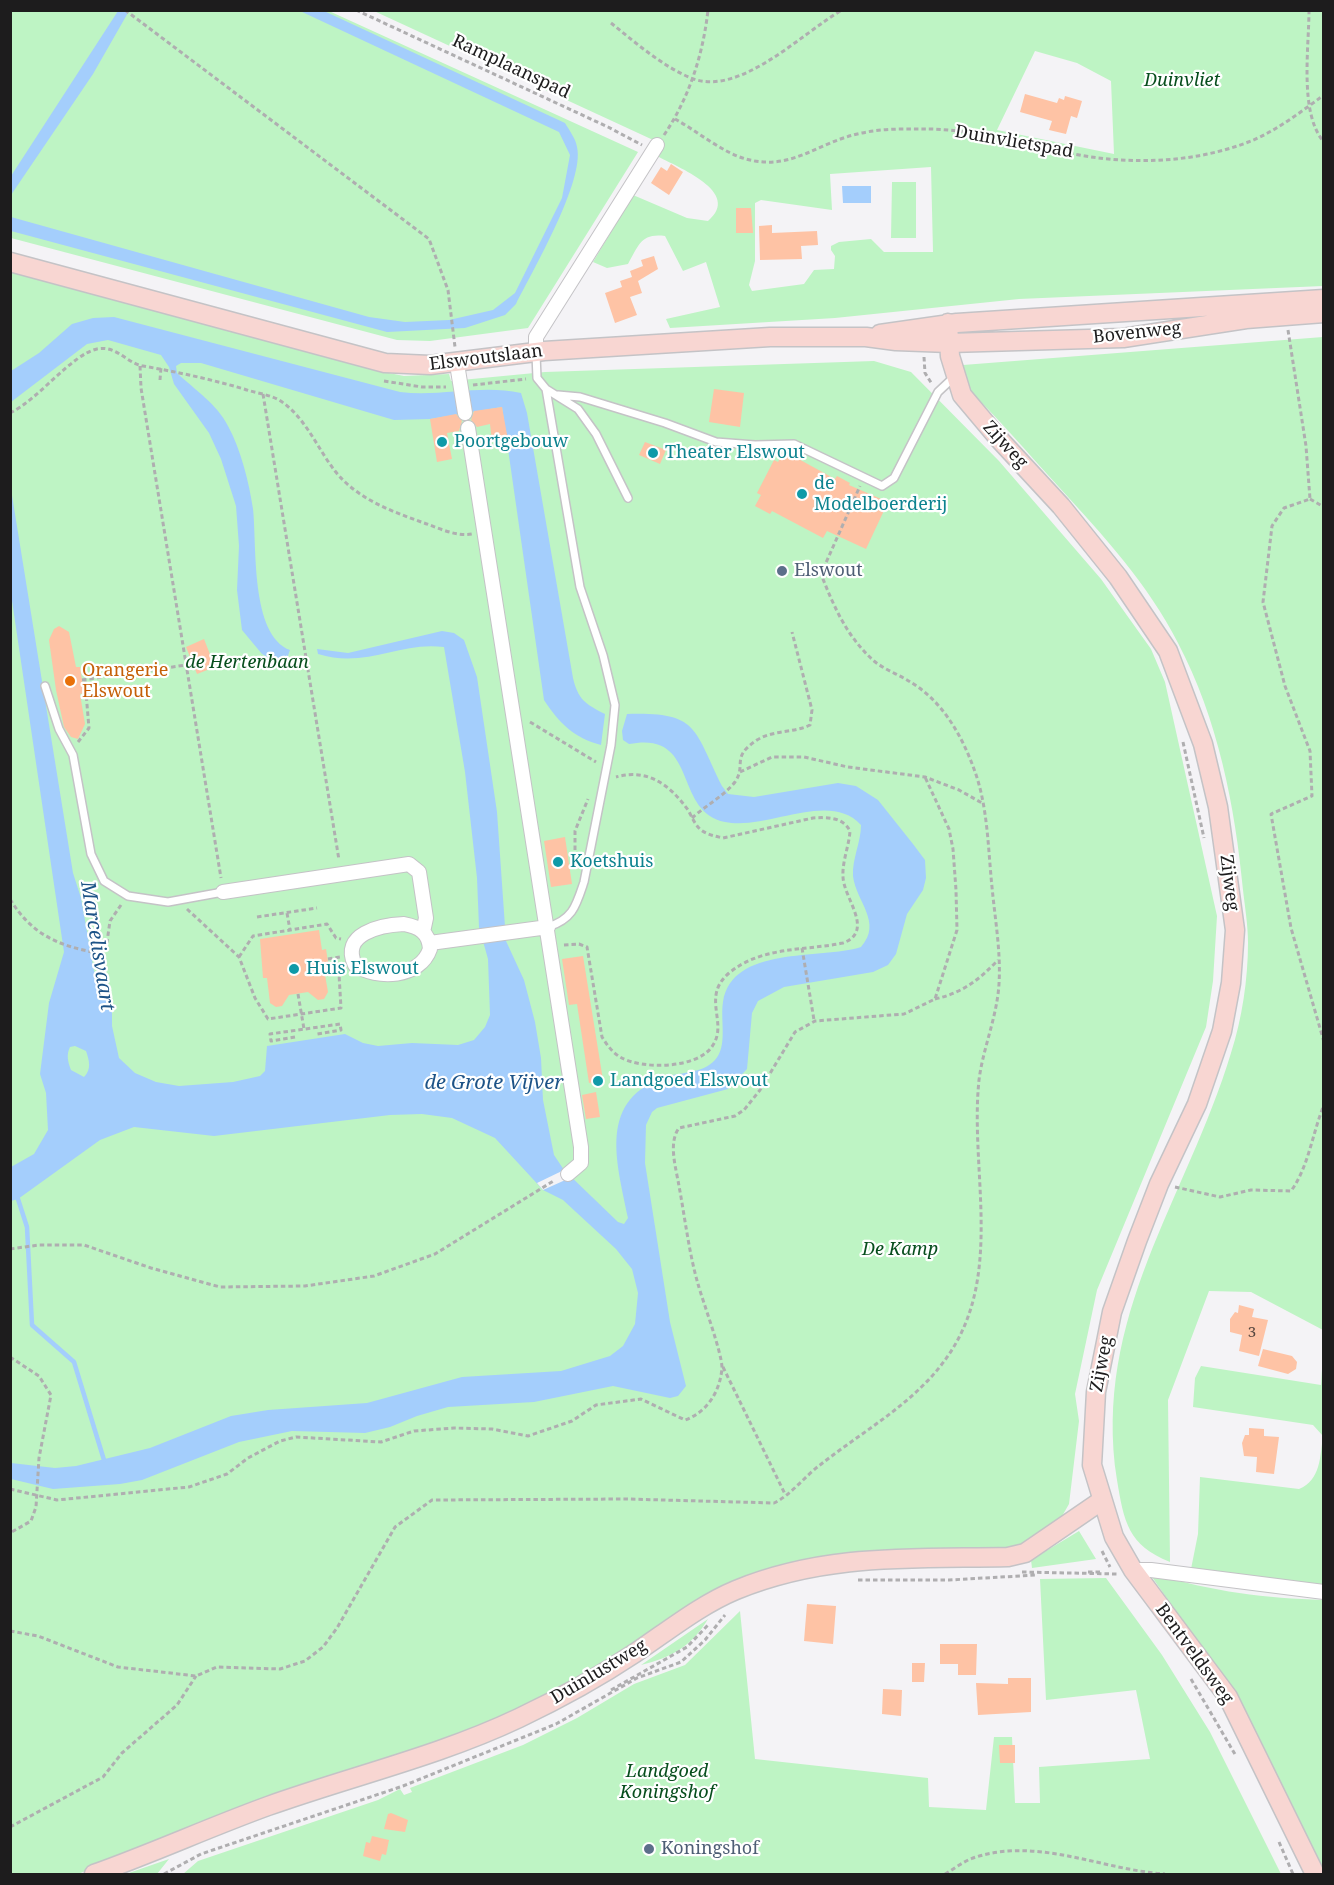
<!DOCTYPE html>
<style>
body{margin:0}
#map{position:relative;width:1334px;height:1885px;overflow:hidden;background:#f4f3f6;font-family:"Noto Serif",serif}
canvas{display:block}
.frame{position:absolute;inset:0;border:12px solid #1d1c1d;pointer-events:none}
</style>
<div id="map">
<canvas width="1334" height="1885"></canvas>
<div class="frame"></div>
</div>
<script>
const ctx = document.querySelector('canvas').getContext('2d');
ctx.lineJoin = 'round';
function fill(path, color) {
  ctx.fillStyle = color;
  ctx.fill(path, 'evenodd');
}
function trace(path, color, width, dash) {
  ctx.strokeStyle = color;
  ctx.lineWidth = width;
  ctx.lineCap = dash ? 'butt' : 'round';
  ctx.setLineDash(dash || []);
  ctx.stroke(path);
}
function write(font, color, halo, rows, align = 'center') {
  ctx.font = font + ' "Noto Serif",serif';
  ctx.lineWidth = 4.5;
  ctx.setLineDash([]);
  ctx.textBaseline = 'middle';
  ctx.strokeStyle = halo;
  ctx.fillStyle = color;
  for (const [text, x, y, turn = 0] of rows) {
    ctx.save();
    ctx.translate(x, y);
    ctx.rotate((+turn || 0) * Math.PI / 180);
    ctx.textAlign = isNaN(turn) ? turn : align;
    if (halo) ctx.strokeText(text, 0, 0);
    ctx.fillText(text, 0, 0);
    ctx.restore();
  }
}
fill(new Path2D(`
 M10 11H329L638 152 528 328 430 341 397 340 11 238Z
 M374 11H1323V286L1019 299 835 318 670 328 666 319 720 307 706 262 683 271 665 236C641 233 639 245 628 264L607 268 593 262 633 195 687 218 708 221C743 192 677 167 657 156L664 145ZM1035 51 1077 63 1111 81 1114 154 997 130ZM931 167 933 252H884L871 239 839 242 831 246V250L835 256 834 269 814 270 804 284 752 291 749 285 755 261V203L761 200 832 210 830 174Z
 M892 182H916V238H891Z
 M10 272 379 371 404 376 449 374 451 381 545 372 874 361 911 372 999 461 1101 579 1151 649 1165 682 1217 916 1213 981 1206 1027 1097 1290 1075 1394 1079 1421 1069 1504 1061 1518 1039 1537 1012 1549 767 1571 558 1691 456 1738 271 1798 78 1874H11Z
 M1323 337V1330L1251 1292 1209 1291 1168 1400 1170 1562C1128 1545 1124 1522 1117 1480 1092 1316 1186 1201 1231 1053 1242 1019 1248 979 1248 943 1248 925 1245 908 1243 890 1235 806 1218 719 1178 643 1148 584 1103 535 1058 486 1027 452 997 417 964 385L960 374 963 365Z
 M1323 1355V1585L1191 1569 1198 1534 1200 1477 1299 1489C1321 1480 1320 1456 1323 1436L1313 1425 1193 1407 1195 1378 1201 1366 1321 1385Z
 M1079 1531 1096 1559 1032 1568 1031 1560Z
 M1157 1574C1211 1592 1267 1598 1323 1600V1874H1315L1252 1724 1234 1695 1152 1577Z
 M1106 1578 1162 1655 1210 1732 1281 1874H183L198 1861 378 1800 400 1789 404 1795 412 1792 410 1788 523 1745 577 1718 634 1684 685 1665 740 1611 755 1759 928 1778 929 1807 986 1810 994 1737H1012L1015 1803H1040L1039 1767 1150 1759 1136 1690 1046 1700 1040 1579Z
 M708 1619C691 1647 672 1657 641 1665Z
 M169 1859 157 1874H126Z`), '#bef4c4');
fill(new Path2D(`
 M118 11H129L93 74 11 195V176Z
 M300 11H324L565 123C569 130 576 139 577 147 585 181 532 272 516 304L505 315 465 328 387 332 11 231V217L369 317 405 322 449 320 493 310 515 293 562 198 570 155 559 132Z
 M842 186H871V203H843Z
 M114 317 400 392C441 397 481 384 521 393L527 413 573 678C578 699 585 704 605 714L601 745C574 738 559 723 544 700L502 407 430 419 394 420 201 363H181L176 366 177 373C195 390 217 404 228 426 241 450 249 482 253 509 257 545 250 635 290 650L286 661 273 660 262 654 242 630 237 590 239 546 236 506 221 459 209 433 174 384 169 367 161 355 108 340 87 344 11 402V371L39 353 72 324 93 318Z
 M10 483 73 873 81 898 94 971 112 1000V1026L119 1058 135 1073 156 1082 179 1086 233 1082 260 1076 265 1071 267 1046 345 1034 363 1043 378 1046 412 1043 458 1045 474 1040 485 1027 490 1015 488 959 479 927 477 878 465 772 444 647C399 641 366 669 318 654L317 649 348 653 442 631 454 633 464 640 477 677 497 812 506 941 524 980 535 1022 541 1058 543 1100 554 1155 564 1170 618 1222 624 1224 628 1218C617 1162 596 1099 668 1076 684 1072 703 1073 715 1060 728 1046 720 1020 723 1002 732 945 820 960 861 947 883 922 856 902 853 876 852 859 861 842 861 825 829 790 767 831 725 822 672 811 700 730 629 744L623 740 622 731 627 714C699 712 693 728 722 786L728 794 754 797 838 783 856 786 878 800 913 844 925 860 926 878 923 890 907 914 896 954 888 965 873 972 784 987 758 1001 752 1013 747 1069 728 1089 657 1108 652 1112 646 1125 645 1163 670 1322 686 1386 678 1396 670 1398 613 1386 534 1402 448 1407 417 1416 390 1427 365 1433 292 1431 239 1442 142 1480 120 1484 53 1489 11 1479V1463L55 1468 76 1466 150 1448 231 1416 268 1410 367 1403 462 1377 561 1371 610 1356 623 1346 635 1324 638 1293 632 1269 616 1249 563 1200 543 1190 495 1138 452 1118 422 1114 390 1115 214 1136 134 1127 100 1140 18 1199 11 1201V1167L34 1154 48 1130 46 1093 40 1074 49 1003 64 952 11 594ZM75 1046 86 1051C89 1060 92 1069 84 1077L71 1070C68 1062 66 1055 70 1047Z`), '#a4cefc');
fill(new Path2D(`
 M564 1170 572 1177 543 1190 537 1183Z`), '#f4f3f6');
trace(new Path2D(`
 M18 1199 27 1227 32 1325 74 1362 104 1460`), '#a4cefc', 4.5);
fill(new Path2D(`
 M1025 94 1057 103 1059 98 1064 100 1065 96 1082 101 1077 118 1071 116 1066 134 1049 130 1052 121 1020 112Z
 M671 164 683 172 669 195 651 183 661 167 667 171Z
 M736 208H751L753 233H736Z
 M772 225V233L817 231 818 245 801 246 802 259 760 260 759 226Z
 M654 256 658 269 638 281 642 293 630 297 637 315 615 323 605 293 622 287 620 281 632 277 630 271 643 266 641 260Z
 M714 389 744 393 740 427 709 422Z
 M502 407 508 440 492 442 490 424 477 427 471 420 474 411Z
 M456 414 462 421 459 431 447 433 452 459 437 462 430 419Z
 M645 442 666 450 660 464 639 455Z
 M784 451 835 479 837 476 850 483 849 485 888 502 866 549 827 531 823 538 772 511 770 514 755 506 761 495 757 493 774 460 778 462Z
 M59 626 69 632 76 667H80L84 693 80 694 85 724 78 739 71 737 64 727 56 690 49 640 54 629Z
 M204 639 215 667 197 674 186 647Z
 M565 837 572 884 551 887 544 841Z
 M319 930 322 950 326 949 329 968 324 969 328 992 324 999 318 1000 308 992 289 995 282 1006 276 1007 270 1003 267 978H263L260 939Z
 M583 956 603 1080 589 1083 577 1004 569 1005 562 959Z
 M596 1092 600 1117 586 1119 582 1095Z
 M1239 1305 1254 1309 1252 1317 1268 1320 1259 1356 1239 1351 1242 1335 1230 1332V1319L1235 1312 1238 1313Z
 M1263 1349 1292 1356 1297 1362 1296 1369 1288 1374 1258 1366Z
 M1249 1428 1264 1429V1436L1279 1437 1274 1474 1256 1472 1257 1457 1244 1456 1242 1443 1245 1435H1249Z
 M807 1604 836 1606 833 1644 804 1641Z
 M940 1644H977L976 1675H958V1664H940Z
 M912 1663H925L924 1682H912Z
 M1008 1678H1031V1712L978 1715 976 1683 1008 1684Z
 M883 1689 902 1690 901 1716 882 1714Z
 M999 1745H1015V1763H1000Z
 M391 1813 408 1820 405 1832 384 1829 388 1814Z
 M372 1836 389 1840 386 1855 382 1854 380 1861 363 1856 366 1842 370 1843Z`), '#fec3a5');
const lane = new Path2D(`
 M536 354 537 378 546 389 578 409 596 434 628 498
 M546 389 580 587 603 655 615 705 611 745 584 882C576 906 573 919 548 927
 M558 395 580 397 665 423 716 442 755 445 794 444 882 486 894 478 938 392 954 377
 M45 686 59 729 73 755 91 854 104 881 128 896 168 902 223 892`);
const street = new Path2D(`
 M536 351V337L657 145
 M457 364 465 413
 M468 428 581 1147V1163L568 1174
 M223 892 409 864 419 872 426 918 423 932
 M404 924C419 927 429 932 430 949 420 978 377 980 355 965 340 934 380 925 404 924Z
 M430 943 548 927
 M1133 1570H1151L1324 1592`);
const secondary = new Path2D(`
 M10 262 385 363 430 365 544 351 770 337H866L896 341 949 343 1123 338 1246 319 1324 313
 M948 323 950 356 962 395 999 439 1061 506 1118 577 1168 651 1203 744 1218 807 1235 930 1231 983 1222 1031 1197 1104 1159 1184 1137 1241 1112 1312 1096 1392 1092 1465 1114 1537 1133 1570 1228 1697 1315 1874
 M880 334 957 323 1324 299
 M94 1874C153 1853 210 1827 268 1806 352 1776 439 1756 519 1718 559 1699 599 1677 635 1653 668 1631 700 1605 736 1590 826 1553 913 1559 1008 1557L1025 1553 1101 1501`);
trace(lane, '#c4c3c6', 10);
trace(street, '#c4c3c6', 16);
trace(secondary, '#c4c3c6', 21);
trace(new Path2D(`
 M125 10 429 239 448 290 455 347
 M356 10 608 127 642 145
 M1309 10C1309 48 1299 114 1324 142
 M611 23C636 43 662 66 691 78 739 98 802 33 842 10
 M675 119C697 131 723 153 746 159 792 172 819 141 862 133 884 128 908 129 930 129 977 130 1022 144 1068 153 1128 165 1193 164 1251 141 1276 131 1302 111 1324 95
 M664 135C689 98 703 55 708 10
 M1288 330 1306 446 1310 499 1284 508 1272 526 1263 602 1285 686 1310 751 1312 796 1271 814 1291 928 1324 1042
 M924 357 925 373 932 384
 M140 366 141 388 221 878
 M160 380 161 367
 M384 381 422 387H446
 M473 385 526 379
 M263 394 339 860
 M10 413C38 400 72 354 97 349 117 345 126 363 143 366 177 372 210 379 244 389 255 393 268 394 279 400 305 416 317 448 335 471 357 499 391 511 424 523 439 528 456 537 472 534
 M1310 499 1324 507
 M82 680 186 665
 M530 722 596 762
 M78 742 89 728 85 681
 M1183 742 1204 838
 M740 772 772 757H804L848 767 925 777 959 790 982 803
 M692 818C705 806 724 796 735 782 747 764 730 758 757 740 773 730 794 733 810 725L812 710 792 632
 M575 865V831L588 799
 M10 899C31 934 58 946 98 953L107 942 110 921 121 905
 M187 909 239 957 255 998 268 1019 341 1008 339 974 343 972
 M287 913 290 930
 M257 917 317 908
 M564 945 579 944 587 947 602 1037C607 1045 612 1052 620 1057 642 1070 699 1069 713 1045 728 1022 701 997 729 973 762 946 804 951 843 943 875 931 844 899 843 877 842 862 849 846 850 831 843 817 827 817 813 818L723 838C715 836 708 835 701 830 695 825 692 817 688 810 670 785 648 768 616 777
 M802 948 814 1020
 M239 957 253 936 327 924 336 938 341 939
 M328 959 340 957
 M298 994 304 1029
 M935 999C962 993 979 980 998 960
 M295 1037 271 1041 270 1034 340 1024 341 1030 317 1034
 M1175 1187 1220 1197 1251 1190 1291 1191C1309 1166 1312 1134 1324 1105
 M10 1249 39 1245H84L151 1268 220 1287 305 1286 374 1276 435 1254 555 1180
 M10 1357 39 1376 51 1395 39 1458 36 1507 31 1521 10 1533
 M723 1367 785 1494
 M10 1489 57 1500 189 1487 227 1474 248 1458 280 1441 296 1437 381 1442 414 1431 454 1428 492 1429 528 1436 572 1421 596 1405 641 1399 685 1420C707 1412 720 1392 722 1368 722 1353 703 1302 698 1284 689 1253 685 1218 679 1186 676 1168 668 1143 679 1128L735 1116 744 1110 760 1090 795 1032 815 1021 904 1014 935 999 957 930 956 890 953 849 949 829 925 777
 M1102 1551 1110 1567
 M1022 1572 1117 1574
 M1088 1572H1103
 M858 1580H949L1037 1575
 M10 1631 38 1636 118 1667 196 1676 217 1667 280 1669 305 1661 323 1647 337 1628 395 1527 432 1500 627 1499 774 1503C791 1495 805 1476 820 1465 868 1427 925 1398 956 1343 1001 1264 970 1165 979 1080 983 1048 997 1017 999 984 1001 952 995 919 992 887 988 849 988 806 974 769 962 736 943 702 912 683 900 675 885 670 874 661 847 637 834 607 821 574L860 486
 M1191 1679 1236 1756
 M611 1690 687 1647 709 1624
 M10 1827 103 1777 122 1753 177 1705 196 1676
 M1279 1842 1293 1874
 M164 1874 201 1854 403 1786 556 1724 637 1678 681 1662 705 1640 725 1615
 M945 1874C954 1869 964 1861 973 1858 1037 1836 1102 1870 1165 1874`), '#afaeb0', 3, [4.5, 3]);
trace(lane, '#fff', 7);
trace(street, '#fff', 14);
trace(secondary, '#f8d6d2', 18);
for (const [x, y, r, color] of [
 [442,442,6,"#0f9aa8"],
 [653,453,6,"#0f9aa8"],
 [802,494,6,"#0f9aa8"],
 [782,571,6,"#5c6f8a"],
 [70,681,6,"#e8710a"],
 [558,862,6,"#0f9aa8"],
 [294,969,6,"#0f9aa8"],
 [598,1081,6,"#0f9aa8"],
 [649,1849,6,"#5c6f8a"]
]) {
  const dot = new Path2D();
  dot.arc(x, y, r, 0, 2 * Math.PI);
  ctx.fillStyle = color;
  ctx.fill(dot);
  trace(dot, '#fff', 2);
}
write('15px', '#55463f', null, [
 ["3",1252,1333]
]);
write('18px', '#1d1c1d', '#fff', [
 ["Ramplaanspad",511,67,25],
 ["Duinvlietspad",1014,142,10],
 ["Bovenweg",1137,333,-6],
 ["Elswoutslaan",486,358,-7],
 ["Zijweg",1005,445,48],
 ["Zijweg",1229,883,83],
 ["Zijweg",1102,1364,-79],
 ["Bentveldsweg",1194,1654,54],
 ["Duinlustweg",599,1672,-31]
]);
write('italic 18px', '#074e1d', '#fff', [
 ["Duinvliet",1182,81],
 ["de Hertenbaan",247,663],
 ["De Kamp",900,1250],
 ["Landgoed",667,1772],
 ["Koningshof",667,1793]
]);
write('18px', '#0d838f', '#fff', [
 ["Poortgebouw",454,442],
 ["Theater Elswout",665,453],
 ["de",814,484],
 ["Modelboerderij",814,505],
 ["Koetshuis",570,862],
 ["Huis Elswout",306,969],
 ["Landgoed Elswout",610,1081]
], 'left');
write('18px', '#4e5e75', '#fff', [
 ["Elswout",794,571],
 ["Koningshof",661,1849]
], 'left');
write('18px', '#c56008', '#fff', [
 ["Orangerie",82,671],
 ["Elswout",82,692]
], 'left');
write('italic 20px', '#1d5387', '#fff', [
 ["Marcelisvaart",97,946,81],
 ["de Grote Vijver",494,1083]
]);
</script>
